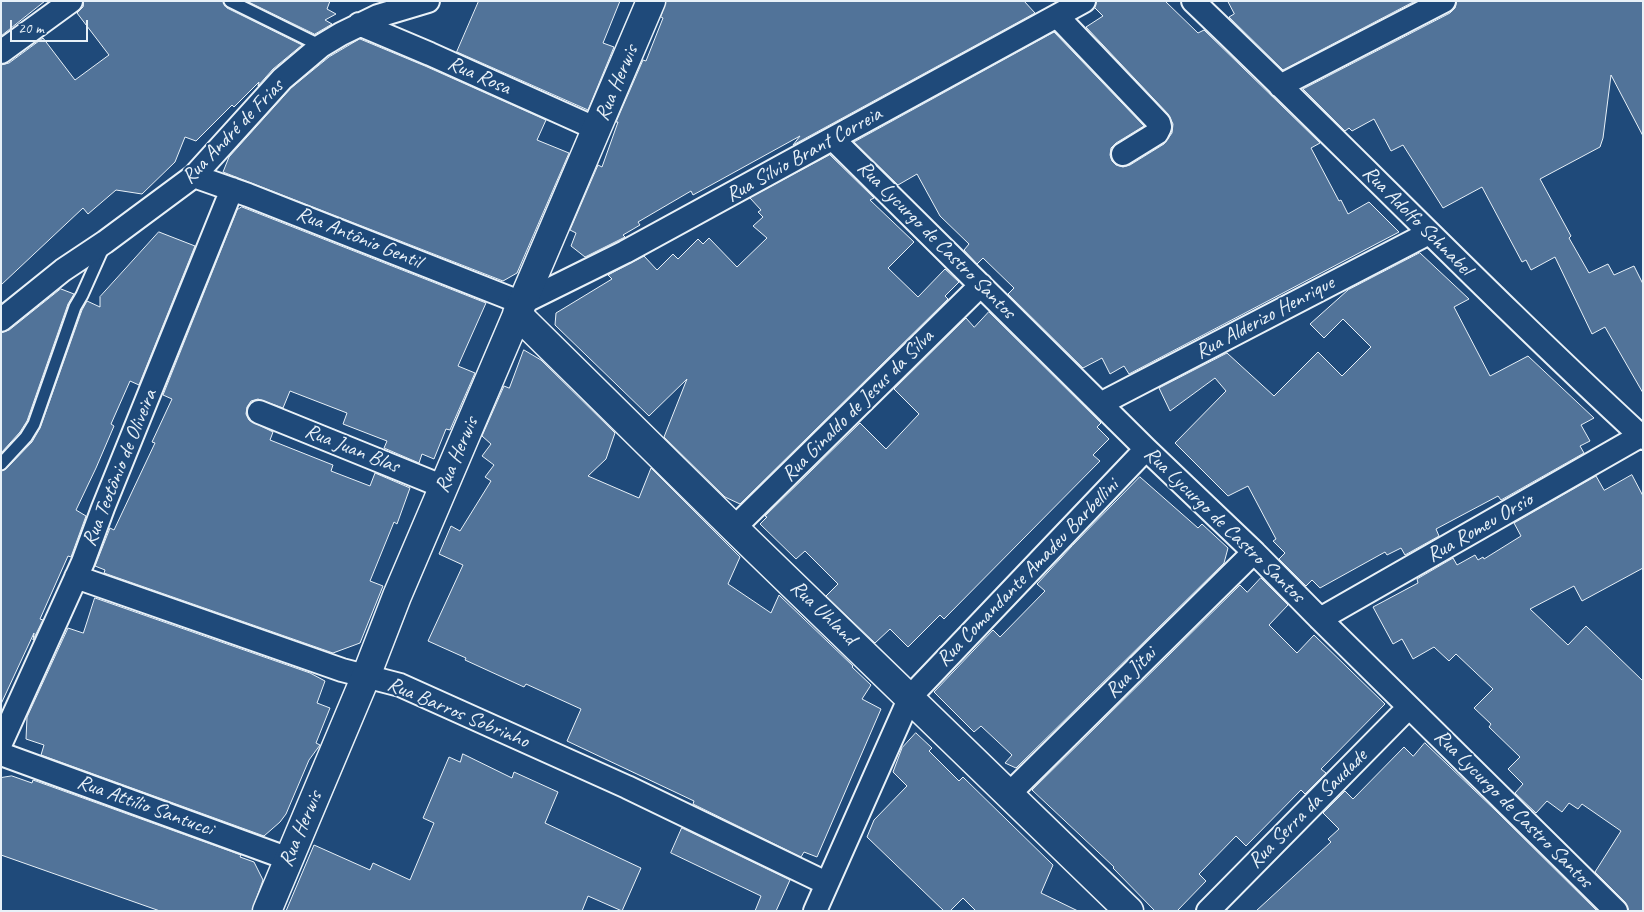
<!DOCTYPE html>
<meta charset="utf-8">
<style>
body{margin:0}
#map{position:relative;width:1644px;height:912px;overflow:hidden;background:#1f4a7a;font-family:Caveat,sans-serif}
canvas{display:block}
.frame{position:absolute;inset:0;border:2px solid #e8f1f8;pointer-events:none}
.scale{position:absolute;left:10px;top:20px;width:78px;height:22px;box-sizing:border-box;border:2px solid #e8f1f8;border-top:0;padding-left:6px;font-size:15px;line-height:18px;white-space:nowrap;color:#e8f1f8;-webkit-text-stroke:4px #1f4a7a;paint-order:stroke}
</style>
<div id="map">
<canvas width="1644" height="912"></canvas>
<div class="frame"></div>
<div class="scale">20 m</div>
</div>
<script>
const ctx = document.querySelector('canvas').getContext('2d');
ctx.lineJoin = 'round';
function fill(path, color) {
  ctx.fillStyle = color;
  ctx.fill(path, 'evenodd');
}
function trace(path, color, width, dash) {
  ctx.strokeStyle = color;
  ctx.lineWidth = width;
  ctx.lineCap = dash ? 'butt' : 'round';
  ctx.setLineDash(dash || []);
  ctx.stroke(path);
}
function write(font, color, halo, rows, align = 'center') {
  ctx.font = font + ' Caveat,sans-serif';
  ctx.lineWidth = 4;
  ctx.setLineDash([]);
  ctx.textBaseline = 'middle';
  ctx.strokeStyle = halo;
  ctx.fillStyle = color;
  for (const [text, x, y, turn = 0] of rows) {
    ctx.save();
    ctx.translate(x, y);
    ctx.rotate((+turn || 0) * Math.PI / 180);
    ctx.textAlign = isNaN(turn) ? turn : align;
    if (halo) ctx.strokeText(text, 0, 0);
    ctx.fillText(text, 0, 0);
    ctx.restore();
  }
}
const building = new Path2D(`
 M1 1H45L1 36Z
 M84 1H223L227 8 302 45 273 69 258 86 259 82 234 107 232 105 196 141 185 137 175 162 142 194 116 190 88 214 83 208 1 285V65L9 63 43 38 75 80 109 55 77 13 83 7Z
 M247 1H330L327 9 336 14 325 20 332 24 315 34Z
 M479 1H620L603 43 614 47 588 110 457 52Z
 M666 1H1024L1035 13 793 145 800 136 693 195 691 191 638 222 640 225 623 235 625 237 585 257 571 246 576 233 570 230 598 165 602 167 618 122H616L643 60 646 61 663 18 661 17Z
 M1097 1H1165L1198 33 1204 30 1320 143 1311 148 1339 201 1341 200 1348 214 1369 202 1399 232 1129 374 1124 366 1110 374 1102 358 1083 368 1008 294 1014 288 983 258 977 264 964 250 969 244 940 216 917 174 898 185 854 142 1054 32 1144 126 1116 143 1111 148 1110 155 1112 161 1116 165 1123 167 1130 165 1164 144 1172 133 1173 124 1168 114 1086 27 1103 16 1095 8Z
 M1228 1H1415L1283 70 1229 17 1234 14Z
 M1457 1H1643V136L1611 75 1603 138 1600 147 1540 179 1571 236 1569 238 1589 273 1608 264 1614 275 1634 266 1643 284V393L1605 327 1592 334 1555 257 1531 270 1526 260 1522 262 1482 187 1443 208 1403 145 1391 151 1374 119 1352 131 1349 128 1345 131 1303 89 1450 13 1455 8Z
 M360 39 425 66 546 120 537 140 569 153 517 273 503 281 223 172 229 157 291 88 329 57Z
 M830 155 874 198 870 200 914 242 888 268 918 297 945 269 959 282 945 296 948 299 740 504 725 497 664 437 687 379 649 416 555 325 556 313 612 279 608 275 644 256 657 270 673 254 678 259 698 239 703 244 709 238 737 267 767 238 753 226 763 217 758 212 761 210 750 198Z
 M242 207 486 303 458 366 475 373 450 430 446 429 434 459 422 454 419 463 384 448 387 441 343 424 347 413 290 391 283 408 258 399 251 401 247 407 246 414 249 420 273 432 270 440 333 465 331 471 370 486 375 473 410 488 397 524 394 522 370 581 383 586 360 643 333 653 104 573 105 570 95 566 110 528 114 530 155 443 152 442 172 399 163 395 237 210Z
 M159 232 195 246 139 385 130 381 111 424 114 426 96 468 76 510 86 516 71 557 68 556 40 619 43 620 33 640 34 633 1 704V471L6 469 32 442 40 428 82 310 87 301 100 307V297Z
 M1420 253 1469 299 1454 307 1490 376 1528 356 1594 418 1581 425 1590 441 1580 446 1584 453 1501 500 1498 496 1436 529 1439 536 1405 555 1401 548 1387 555 1385 552 1320 588 1312 580 1306 586 1279 559 1285 553 1273 541 1276 539 1248 486 1228 496 1175 443 1226 391 1215 378 1170 411 1159 388 1227 353 1274 396 1318 352 1342 376 1371 347 1343 319 1324 338 1310 324 1348 290Z
 M61 289 74 294 68 304 27 421 20 432 1 453V333L9 330Z
 M989 312 1101 423 1097 427 1109 439 1093 455 1100 461 944 619 940 615 908 647 890 629 875 643 826 596 838 584 805 551 796 559 760 524 767 517 765 516 860 423 886 449 919 414 894 389 966 318 974 327Z
 M524 350 541 360 615 433 606 459 588 476 639 498 651 468 740 557 728 584 771 613 779 595 853 666 852 667 871 685 862 699 881 709 817 857 804 852 801 857 693 804 694 801 567 741 581 709 526 684 524 687 465 660 466 658 428 641 463 565 439 554 451 526 460 531 491 481 485 477 494 465 482 456 491 444 482 436 504 386 509 388Z
 M1632 475 1643 496V568L1582 601 1574 586 1530 609 1568 645 1586 626 1643 681V911H1629L1625 902 1595 872 1621 831 1582 804 1578 809 1569 803 1562 812 1547 801 1536 813 1515 793 1523 784 1508 769 1520 757 1489 727 1491 724 1474 708 1493 689 1456 654 1449 661 1434 647 1413 659 1402 639 1393 644 1373 607 1418 583 1417 579 1453 558 1457 565 1475 555 1478 560 1483 557 1484 559 1521 536 1514 523 1596 476 1604 490Z
 M1140 477 1198 528 1202 524 1228 548 1224 563 1016 768 1005 763 1012 755 981 726 974 732 934 692 993 630 1000 637 1045 591 1037 584 1072 546Z
 M1261 578 1288 605 1269 625 1297 653 1314 635 1385 704 1321 769 1326 773 1305 794 1301 790 1246 846 1236 836 1199 874 1206 881 1177 911H1155L1113 868 1114 867 1032 790 1240 585 1247 592Z
 M95 598 310 673 325 681 317 703 330 708 316 743 320 745 309 760 286 814 280 822 264 836 41 755 44 745 26 739 27 717 68 628 83 633Z
 M916 733 932 748 929 751 959 781 963 777 1053 865 1041 893 1078 911H976L963 898 950 911H944L867 837 874 820 907 786 893 772 902 748Z
 M1425 743 1496 811 1597 911H1256L1331 842 1328 839 1339 829 1323 813 1345 791 1353 799 1404 747 1413 756Z
 M463 754 512 778 514 772 558 792 545 823 641 868 622 911 588 896 582 911H286L314 845 370 870 373 863 410 880 434 823 423 818 449 757 460 762Z
 M12 776 32 783 33 780 241 855 240 857 254 862 263 880 252 911H160L1 855V778Z
 M682 828 790 880 776 911H755L761 896 671 853Z`);
fill(building, '#517399');
trace(building, '#e8f1f8', 1);
const lane = new Path2D(`
 M230 1 321 46
 M1 464 26 437 34 424 75 307 82 295 103 248`);
const street = new Path2D(`
 M1193 1C1344 145 1489 296 1643 438
 M1057 16 1159 123 1160 127 1157 133 1123 154
 M359 24 430 54 597 129
 M1 52 71 1
 M1280 86 1444 1
 M833 139 1146 449 1254 552 1320 619 1616 911
 M194 176 248 195 522 303 625 252 1084 1
 M1 320 63 270 105 242 194 176 282 79 321 46 341 34 378 16 428 1
 M1102 403 1429 233
 M259 412 444 487
 M734 528 981 285
 M76 577 342 670 400 685 627 787 826 883
 M1320 619 1640 436
 M1 743 83 562 103 508 232 189
 M1 754 289 859
 M1008 795 1254 552
 M815 911 910 697 1146 449
 M1208 911 1409 707`);
const secondary = new Path2D(`
 M517 314 734 528 1129 911
 M267 911 366 676 397 596 651 1`);
trace(lane, '#e8f1f8', 15);
trace(street, '#e8f1f8', 26);
trace(secondary, '#e8f1f8', 31);
trace(lane, '#1f4a7a', 11);
trace(street, '#1f4a7a', 22);
trace(secondary, '#1f4a7a', 28);
write('21px', '#e8f1f8', '#1f4a7a', [
 ["Rua Rosa",479,76,24],
 ["Rua Herwis",617,83,-67],
 ["Rua André de Frias",233,132,-46],
 ["Rua Sílvio Brant Correia",804,155,-29],
 ["Rua Adolfo Schnabel",1417,221,45],
 ["Rua Antônio Gentil",359,238,22],
 ["Rua Lycurgo de Castro Santos",936,240,45],
 ["Rua Alderizo Henrique",1265,318,-28],
 ["Rua Ginaldo de Jesus da Silva",858,406,-45],
 ["Rua Juan Blas",352,449,22],
 ["Rua Herwis",457,455,-67],
 ["Rua Teotônio de Oliveira",120,468,-68],
 ["Rua Lycurgo de Castro Santos",1224,525,44],
 ["Rua Romeu Orsio",1480,528,-30],
 ["Rua Comandante Amadeu Barbellini",1028,573,-46],
 ["Rua Uhland",823,613,44],
 ["Rua Jitai",1131,673,-45],
 ["Rua Barros Sobrinho",458,713,23],
 ["Rua Attílio Santucci",145,806,20],
 ["Rua Serra da Saudade",1308,809,-45],
 ["Rua Lycurgo de Castro Santos",1513,809,45],
 ["Rua Herwis",301,829,-67]
]);
</script>
